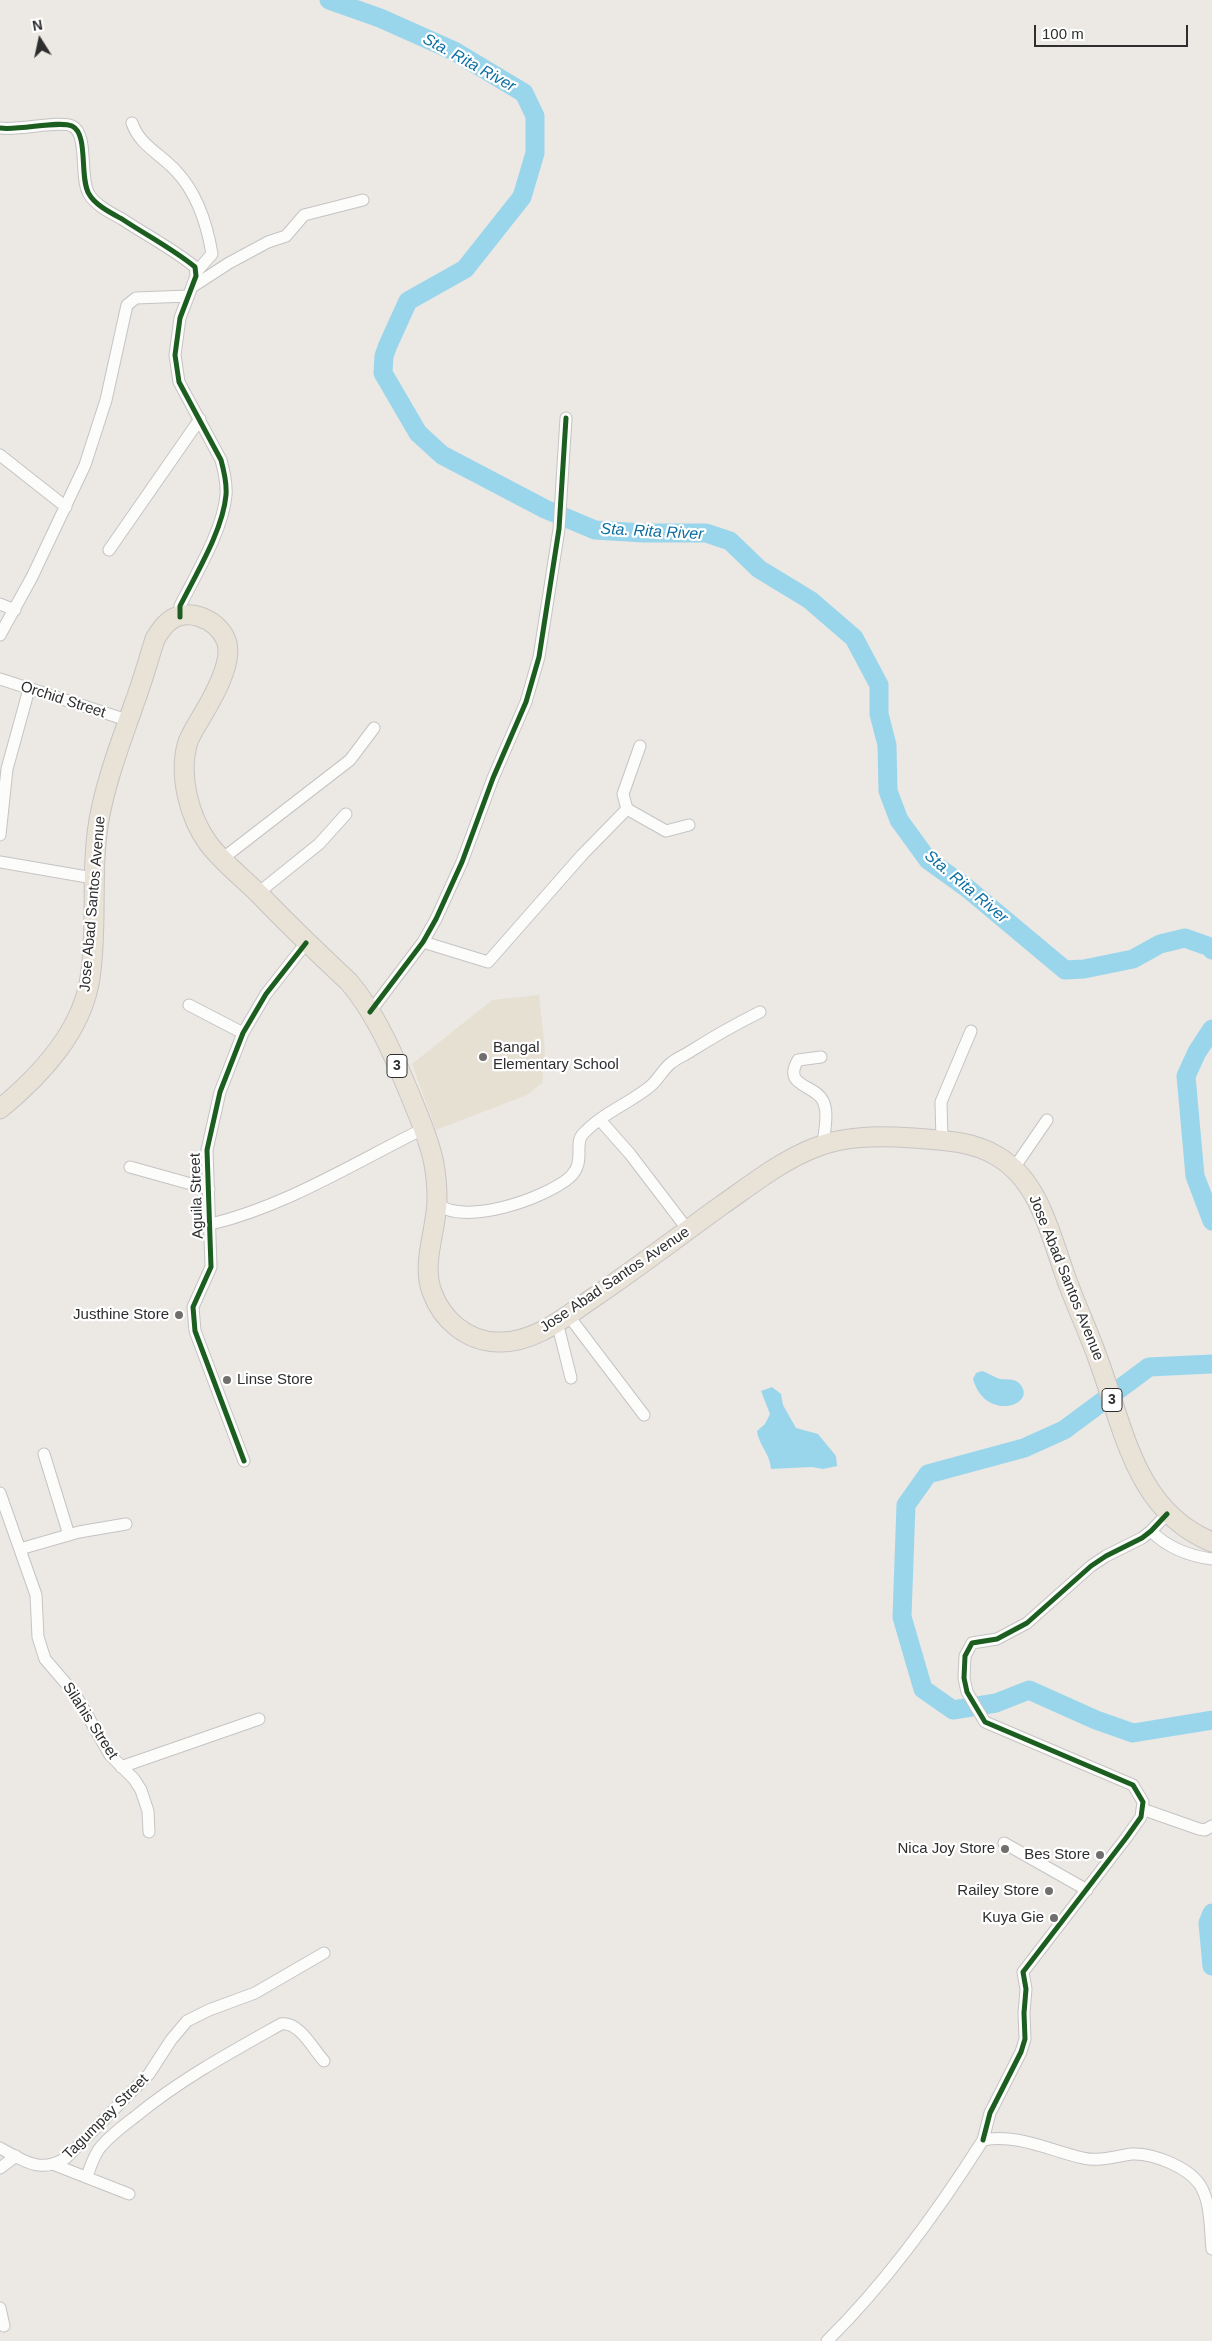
<!DOCTYPE html>
<style>
body{margin:0}
#map{position:relative;width:1212px;height:2341px;overflow:hidden;background:#ece8e4;font-family:Helvetica,sans-serif}
canvas{display:block}
.north{position:absolute;left:15px;top:15px;width:50px;height:50px;-webkit-text-stroke:4px #fff;paint-order:stroke;rotate:350deg;font-size:14px;font-weight:700;line-height:20px;text-align:center;color:#2e2e2e}
.north::after{content:'';display:block;margin:auto;width:18px;height:22px;background:#2e2e2e;clip-path:polygon(50% 0,100% 100%,50% 72%,0 100%)}
.scale{position:absolute;left:1034px;top:25px;width:154px;height:22px;box-sizing:border-box;border:2px solid #2e2e2e;border-top:0;padding-left:6px;font-size:15px;line-height:18px;white-space:nowrap;color:#2e2e2e;-webkit-text-stroke:4px #fff;paint-order:stroke}
</style>
<div id="map">
<canvas width="1212" height="2341"></canvas>
<div class="north">N</div>
<div class="scale">100 m</div>
</div>
<script>
const ctx = document.querySelector('canvas').getContext('2d');
ctx.lineJoin = 'round';
function fill(path, color) {
  ctx.fillStyle = color;
  ctx.fill(path, 'evenodd');
}
function trace(path, color, width, dash) {
  ctx.strokeStyle = color;
  ctx.lineWidth = width;
  ctx.lineCap = dash ? 'butt' : 'round';
  ctx.setLineDash(dash || []);
  ctx.stroke(path);
}
function write(font, color, halo, rows, align = 'center') {
  ctx.font = font + ' Helvetica,sans-serif';
  ctx.lineWidth = 4.5;
  ctx.setLineDash([]);
  ctx.textBaseline = 'middle';
  ctx.strokeStyle = halo;
  ctx.fillStyle = color;
  for (const [text, x, y, turn = 0] of rows) {
    ctx.save();
    ctx.translate(x, y);
    ctx.rotate((+turn || 0) * Math.PI / 180);
    ctx.textAlign = isNaN(turn) ? turn : align;
    if (halo) ctx.strokeText(text, 0, 0);
    ctx.fillText(text, 0, 0);
    ctx.restore();
  }
}
fill(new Path2D(`
 M539 995 545 1050 542 1083 527 1095 436 1130 412 1064 492 1000Z`), '#e6e0d3');
fill(new Path2D(`
 M982 1371C988 1373 994 1377 1000 1379 1006 1380 1014 1378 1019 1383 1040 1405 985 1423 973 1379L976 1373Z
 M772 1387 781 1394 783 1405 796 1428 818 1434 836 1456 837 1466 823 1469 812 1467 771 1469C770 1453 759 1446 757 1431L765 1424 770 1414 761 1391Z`), '#99d6ec');
trace(new Path2D(`
 M329 0 380 18 454 51 524 93 535 116V153L522 197 465 269 408 301 388 345 384 356 383 373 418 433 442 455 545 509 595 530 644 533H706L730 541 759 569 810 600 854 638 879 685V714L887 745 888 791 899 820 928 860 967 888 1065 970 1084 969 1133 959 1160 944 1185 938 1210 947 1212 950
 M1212 1029 1197 1052 1186 1076 1195 1176 1212 1221
 M1212 1364 1149 1367 1064 1430 1024 1448 928 1474 906 1505 902 1617 923 1689 953 1710 996 1703 1029 1690 1096 1720 1133 1733 1212 1720
 M1212 1913 1208 1923 1212 1966`), '#99d6ec', 19);
const minor = new Path2D(`
 M132 123C140 146 161 154 176 171 197 193 207 224 212 254L197 271
 M0 128C19 131 59 120 72 126 89 134 79 178 89 194 95 205 111 213 122 219 146 235 173 249 195 267L196 276 180 318 175 355 179 382 221 460C224 471 227 483 226 495 223 530 196 574 180 606V617
 M192 287 229 263 268 242 286 236 304 215 363 200
 M0 455 66 507
 M109 550 200 419
 M0 604 15 610
 M0 635 32 577 85 465 106 400 127 305 136 298 188 296
 M0 679 127 720
 M627 809 666 831 689 825
 M0 835 7 769 29 689
 M222 859 350 760 374 728
 M0 862 93 878
 M258 893 319 844 346 814
 M423 942 488 962 582 855 627 809 623 794 640 746
 M189 1005 243 1033
 M370 1012 423 942 436 919 462 862 493 778 526 702 539 657 559 529 566 418
 M821 1057 798 1060C782 1087 815 1084 823 1101 829 1113 824 1132 823 1145
 M600 1120 630 1154 688 1230
 M942 1140 941 1102 971 1031
 M130 1167 209 1189
 M1014 1168 1047 1120
 M437 1204C466 1226 543 1199 569 1178 587 1162 573 1144 583 1134 601 1114 628 1104 648 1088 658 1081 662 1070 671 1063 677 1058 685 1055 691 1051 713 1037 736 1024 760 1012
 M211 1224C286 1206 354 1163 423 1129
 M568 1315 644 1415
 M557 1322 571 1378
 M44 1454 69 1535
 M244 1461 195 1331 193 1307 211 1267 207 1150 220 1092 243 1033 266 994 306 943
 M0 1493 36 1595 38 1637 45 1659 75 1694 110 1755 134 1779 141 1790 148 1811 149 1832
 M1151 1531C1168 1548 1189 1556 1212 1559
 M20 1549 79 1532 126 1524
 M121 1767 259 1719
 M1142 1809 1199 1829 1205 1830 1212 1826
 M1004 1843 1087 1890
 M983 2140 990 2113 1021 2052 1025 2039 1024 2013 1026 1989 1023 1972 1126 1838 1141 1817 1143 1802 1133 1785 985 1722 967 1692 964 1678 965 1656 972 1643 997 1639 1027 1623 1091 1566 1106 1556 1142 1538 1151 1531 1167 1514
 M0 2148C24 2161 40 2174 66 2158L149 2074 171 2040 187 2021 209 2010 255 1993 324 1953
 M55 2165 129 2194
 M0 2168 16 2156
 M87 2177C90 2167 93 2158 99 2149 109 2136 123 2126 136 2116 181 2079 231 2052 281 2024 299 2021 313 2049 324 2061
 M0 2308 4 2326
 M827 2341C887 2282 938 2211 983 2140 1017 2133 1051 2151 1083 2158 1099 2162 1117 2156 1132 2154 1153 2153 1188 2167 1200 2185 1211 2202 1210 2229 1212 2249`);
const trunk = new Path2D(`
 M0 1109C40 1076 82 1032 90 978 98 926 90 872 99 820 106 780 121 742 134 704 142 683 148 661 155 639 158 634 162 628 166 624 184 605 217 618 226 640 235 662 210 703 199 721 195 728 189 737 187 745 179 776 189 817 208 843 222 862 242 877 259 894 288 924 318 953 349 982 378 1016 396 1061 413 1102 421 1122 430 1142 434 1164 436 1175 437 1188 437 1199 437 1229 421 1263 432 1292 442 1320 467 1341 497 1342 533 1344 565 1317 593 1298 637 1268 679 1236 722 1205 751 1185 781 1161 814 1148 845 1135 881 1136 914 1138 942 1140 972 1141 997 1156 1038 1180 1049 1230 1064 1272 1074 1302 1088 1330 1098 1359 1124 1428 1135 1511 1212 1542`);
trace(minor, '#c5c4c5', 13);
trace(trunk, '#c6c5c4', 21);
trace(minor, '#fcfcfb', 11);
trace(trunk, '#e9e2d6', 19);
trace(new Path2D(`
 M0 128C19 131 59 120 72 126 89 134 79 178 89 194 95 205 111 213 122 219 146 235 173 249 195 267L196 276 180 318 175 355 179 382 221 460C224 471 227 483 226 495 223 530 196 574 180 606V617
 M370 1012 423 942 436 919 462 862 493 778 526 702 539 657 559 529 566 418
 M244 1461 195 1331 193 1307 211 1267 207 1150 220 1092 243 1033 266 994 306 943
 M983 2140 990 2113 1021 2052 1025 2039 1024 2013 1026 1989 1023 1972 1126 1838 1141 1817 1143 1802 1133 1785 985 1722 967 1692 964 1678 965 1656 972 1643 997 1639 1027 1623 1091 1566 1106 1556 1142 1538 1151 1531 1167 1514`), '#1b5e20', 5);
for (const [x, y, r, color] of [
 [483,1057,5,"#706f6e"],
 [179,1315,5,"#706f6e"],
 [227,1380,5,"#706f6e"],
 [1005,1849,5,"#706f6e"],
 [1100,1855,5,"#706f6e"],
 [1049,1891,5,"#706f6e"],
 [1054,1918,5,"#706f6e"]
]) {
  const dot = new Path2D();
  dot.arc(x, y, r, 0, 2 * Math.PI);
  ctx.fillStyle = color;
  ctx.fill(dot);
  trace(dot, '#fff', 2);
}
for (const [x, y, w] of [
 [397,1066,20],
 [1112,1400,20]
]) {
  const box = new Path2D();
  box.roundRect(x - w / 2, y - 11.5, w, 23, 4);
  ctx.fillStyle = '#fff';
  ctx.fill(box);
  trace(box, '#2e2e2e', 1);
}
write('bold 14px', '#2e2e2e', null, [
 ["3",397,1066],
 ["3",1112,1400]
]);
write('15px', '#2e2e2e', '#fff', [
 ["Orchid Street",63,700,18],
 ["Jose Abad Santos Avenue",93,904,-85],
 ["Aguila Street",197,1196,-92],
 ["Jose Abad Santos Avenue",1066,1278,68],
 ["Jose Abad Santos Avenue",615,1280,-34],
 ["Silahis Street",90,1721,57],
 ["Tagumpay Street",106,2117,-45]
]);
write('15px', '#2e2e2e', '#fff', [
 ["Bangal",493,1048,"left"],
 ["Elementary School",493,1065,"left"],
 ["Justhine Store",169,1315],
 ["Linse Store",237,1380,"left"],
 ["Nica Joy Store",995,1849],
 ["Bes Store",1090,1855],
 ["Railey Store",1039,1891],
 ["Kuya Gie",1044,1918]
], 'right');
write('italic 16px', '#0d6fa3', '#fff', [
 ["Sta. Rita River",469,63,29],
 ["Sta. Rita River",652,532,3],
 ["Sta. Rita River",966,887,40]
]);
</script>
